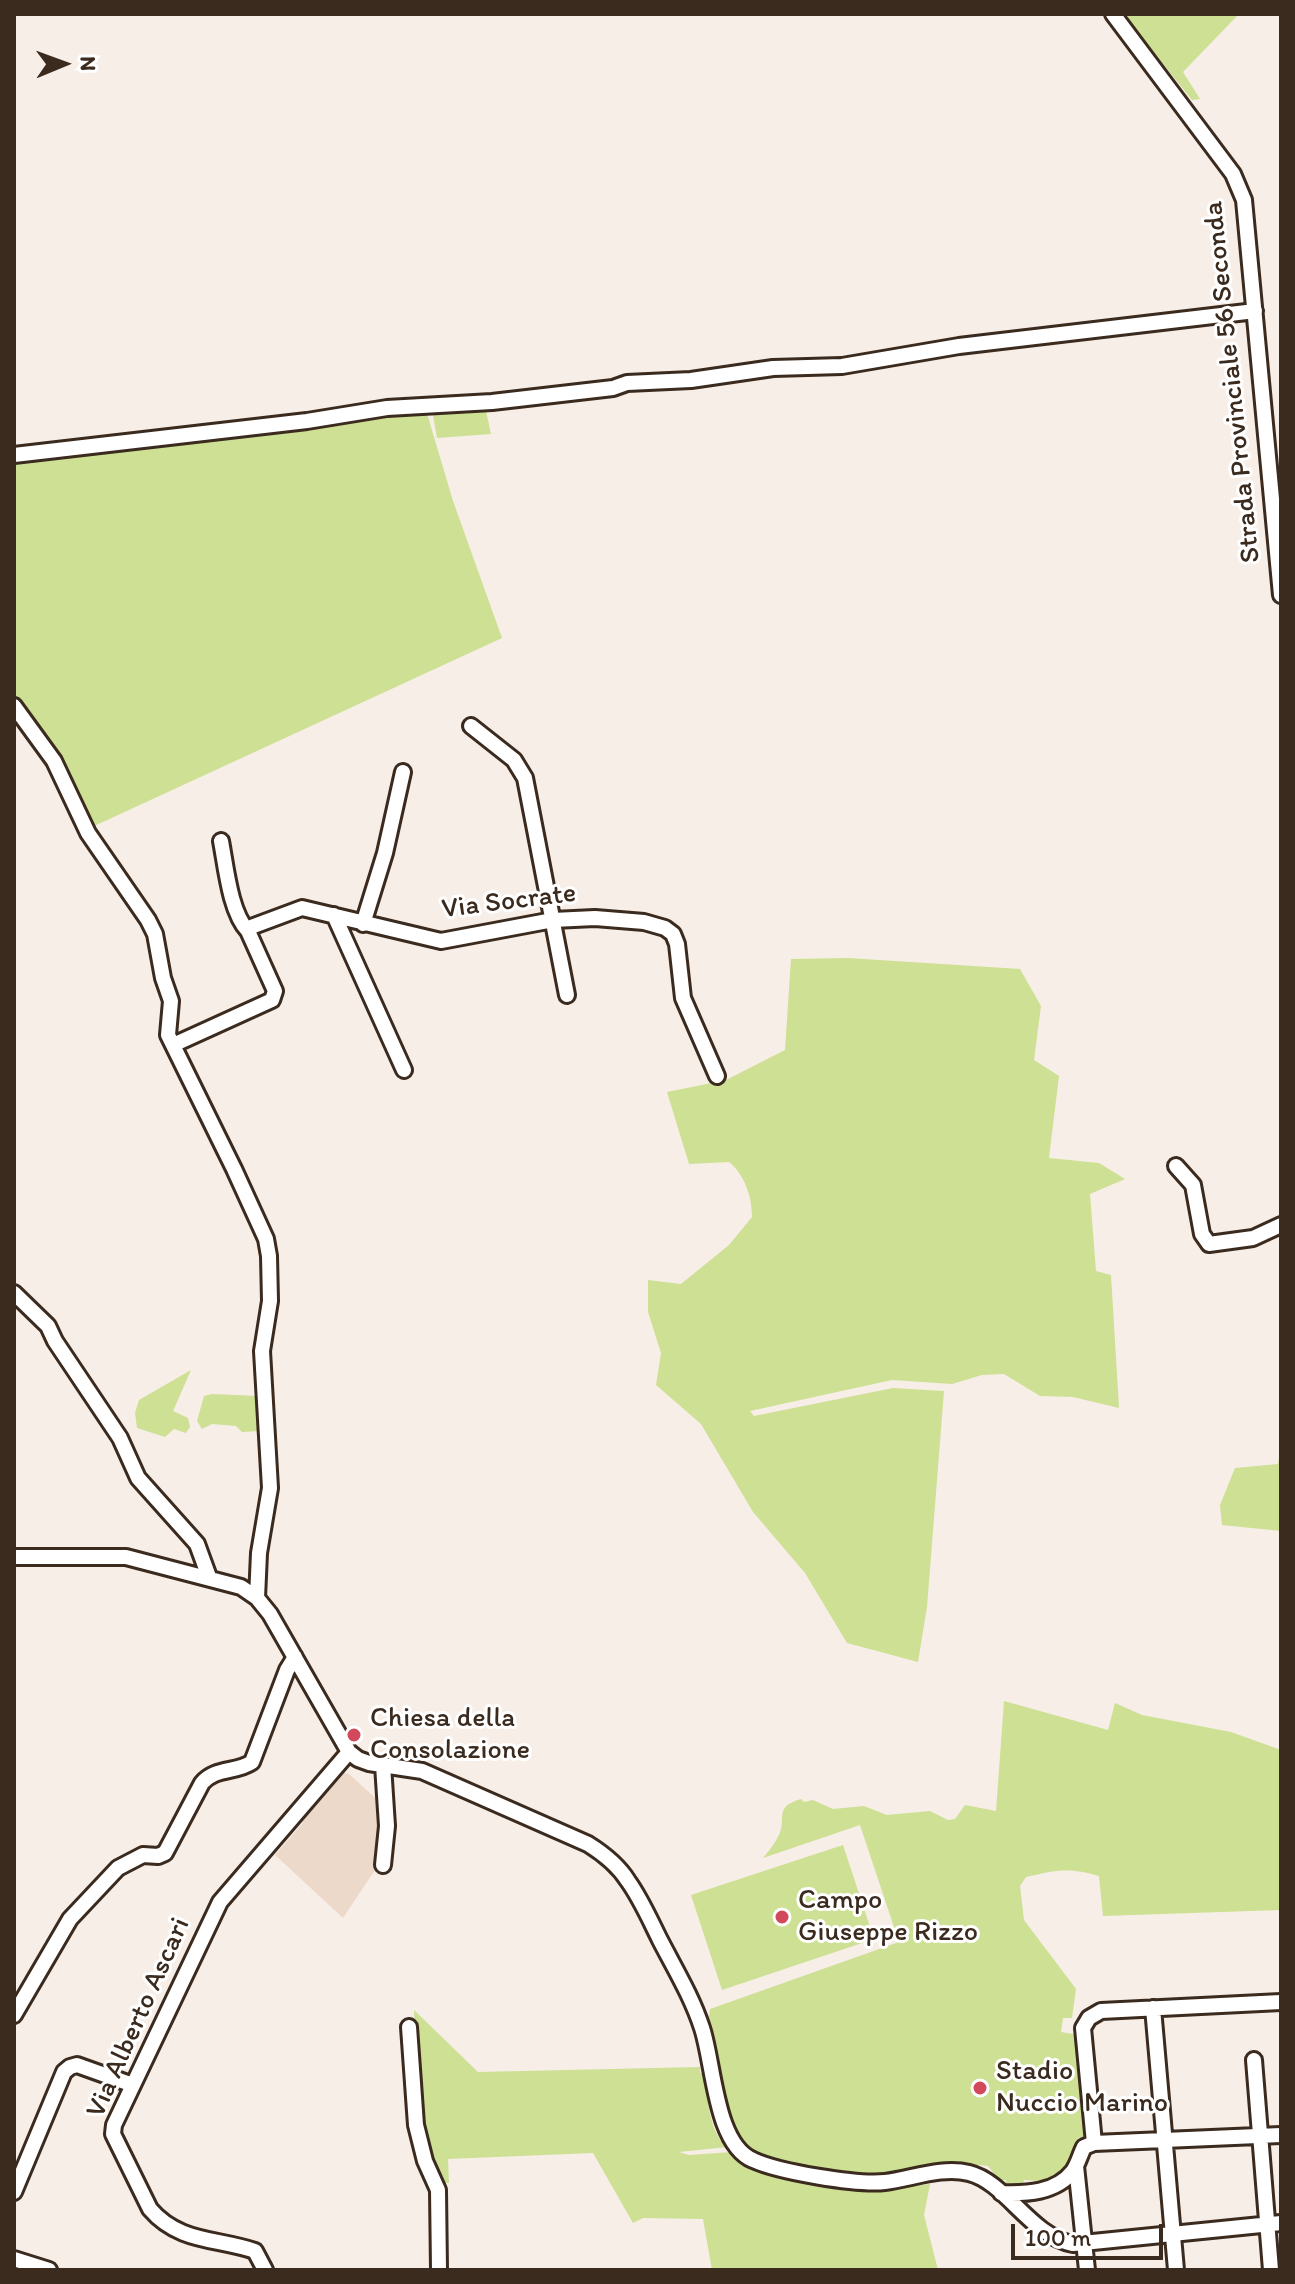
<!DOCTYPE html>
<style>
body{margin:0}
#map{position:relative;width:1295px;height:2284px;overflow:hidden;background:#f7eee7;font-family:Itim,sans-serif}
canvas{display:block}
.frame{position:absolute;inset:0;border:16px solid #3b2a1e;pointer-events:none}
.north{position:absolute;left:24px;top:24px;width:80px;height:80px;-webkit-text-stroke:6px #fff;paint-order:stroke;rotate:89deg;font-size:22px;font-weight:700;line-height:32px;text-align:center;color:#3b2a1e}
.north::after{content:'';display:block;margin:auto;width:28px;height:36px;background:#3b2a1e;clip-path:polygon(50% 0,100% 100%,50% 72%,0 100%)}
.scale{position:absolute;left:1011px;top:2224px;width:152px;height:36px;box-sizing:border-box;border:4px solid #3b2a1e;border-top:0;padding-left:10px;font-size:24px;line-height:28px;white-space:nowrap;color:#3b2a1e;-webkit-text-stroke:6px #fff;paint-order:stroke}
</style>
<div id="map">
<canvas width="1295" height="2284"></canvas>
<div class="frame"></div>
<div class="north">N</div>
<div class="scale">100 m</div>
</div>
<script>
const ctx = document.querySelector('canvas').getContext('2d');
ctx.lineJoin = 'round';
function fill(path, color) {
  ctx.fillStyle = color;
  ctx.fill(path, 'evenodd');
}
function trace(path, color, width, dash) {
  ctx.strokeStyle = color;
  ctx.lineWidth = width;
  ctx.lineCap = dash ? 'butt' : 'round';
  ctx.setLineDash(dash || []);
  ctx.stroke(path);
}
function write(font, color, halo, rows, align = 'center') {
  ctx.font = font + ' Itim,sans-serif';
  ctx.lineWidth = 6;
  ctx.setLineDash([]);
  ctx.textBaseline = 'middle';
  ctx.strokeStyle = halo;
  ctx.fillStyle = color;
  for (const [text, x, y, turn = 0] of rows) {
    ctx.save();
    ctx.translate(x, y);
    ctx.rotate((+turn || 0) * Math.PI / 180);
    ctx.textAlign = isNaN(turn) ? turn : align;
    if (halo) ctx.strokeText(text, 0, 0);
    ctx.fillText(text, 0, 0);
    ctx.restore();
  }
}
fill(new Path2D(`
 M341 1772 349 1774 382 1804 379 1864 343 1918 275 1855 301 1825 303 1822 300 1819Z`), '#edd9ca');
fill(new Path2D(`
 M1128 14H1239L1183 72 1200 99 1192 100 1128 20Z
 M485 406 491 434 437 438 432 410Z
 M426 410 453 501 502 638 92 827 82 812 88 810 84 803H79L14 699V458Z
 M848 958 1020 969 1041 1006 1034 1060 1059 1076 1049 1158 1099 1163 1125 1179 1090 1194 1096 1271 1111 1275 1119 1408 1073 1397 1040 1396 1004 1374 982 1375 952 1384 892 1380 750 1411 754 1416 893 1388 944 1391 927 1607 918 1662 847 1643 805 1573 753 1512 701 1424 656 1385 661 1353 648 1312V1280L681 1284 729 1245 752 1217C752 1197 745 1175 729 1162L689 1164 667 1092 726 1080 785 1050 791 959Z
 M191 1370 173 1411 188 1418 190 1427 186 1433 174 1429 165 1437 137 1428 135 1413 139 1400Z
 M212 1394 259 1396 261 1431 242 1432 236 1426 212 1424 202 1429 197 1421 204 1396Z
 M1281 1446V1531L1222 1525 1220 1505 1235 1468 1278 1464Z
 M1004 1701 1108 1730 1115 1703 1142 1715 1231 1732 1281 1750V1910L1103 1916 1099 1876C1069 1867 1055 1870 1026 1877L1020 1886 1024 1920 1076 1989 1072 2018H1063L1061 2032 1073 2034 1077 2040 1087 2136 1078 2138C1072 2170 1058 2184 1024 2180L1022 2186 1006 2184V2180H999L988 2166 960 2163 959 2167 889 2177H856L757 2155 738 2139 728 2115 708 2026 710 2009 899 1942 860 1825 763 1858C769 1851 775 1843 779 1835 787 1818 773 1807 801 1799L804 1802 813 1800 833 1809 864 1806 887 1815 930 1811 948 1820 955 1819 965 1805 996 1811Z
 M843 1845 874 1939 722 1990 691 1895Z
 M414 2010 478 2072 700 2067V2073H704C708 2096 708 2131 727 2147L679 2152 689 2155 732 2152 738 2160 753 2167 841 2188 872 2191 930 2184 924 2215 938 2270H712L703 2219 643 2218 633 2223 593 2153 448 2159 449 2183H445L428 2160 420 2123Z`), '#cde094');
const minor = new Path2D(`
 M1113 14 1233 174 1244 200 1281 595
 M14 455 307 421 387 408 492 402 613 388 627 383 691 380 773 368 842 366 959 346 1255 311
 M14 706 54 761 88 833 148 920 155 934 163 978 171 1001 168 1035 234 1169 266 1239 269 1256 270 1301 262 1351 270 1488 259 1553 257 1598
 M471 726 514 760 525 778 567 995
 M221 841C226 867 230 912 248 931
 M334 915 404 1070
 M363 924 385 853 403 772
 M173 1045 272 1000 275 991 248 931 251 927 302 908 441 941 553 920 595 918 644 922 665 928 673 934 677 944 683 998 717 1076
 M1176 1166 1193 1185 1202 1234 1209 1244 1253 1238 1281 1225
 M14 1293 48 1326 55 1341 120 1438 138 1478 197 1544 209 1577
 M14 1557H126L241 1587 257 1598 270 1614 349 1752 358 1759 369 1763 422 1771 588 1844C604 1854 618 1865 628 1881 641 1899 650 1920 660 1940 675 1969 692 1997 702 2028 714 2064 715 2144 753 2160 779 2172 856 2185 885 2182 911 2179 942 2166 969 2173 1006 2182 1030 2236 1073 2244L1281 2223
 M383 1765 387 1826 383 1865
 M1153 2008 1176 2270
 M14 2015 70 1919 118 1868 143 1855 158 1856 165 1853 202 1783C216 1767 236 1773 252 1762L287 1670 295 1657
 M409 2027 416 2125 425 2161 438 2190 439 2270
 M1254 2060 1271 2270
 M1094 2143 1083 2028 1089 2018 1101 2011 1281 2002
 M1076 2166 1087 2270
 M14 2192 64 2072 70 2067 77 2065 133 2085
 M1001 2193C1026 2194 1056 2193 1073 2171 1078 2164 1080 2155 1084 2147L1094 2143 1281 2135
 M14 2259 49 2270
 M265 2270 255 2251C217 2238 179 2243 150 2209L113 2134 114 2125 220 1902 349 1752`);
trace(minor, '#3b2a1e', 20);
trace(minor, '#fff', 14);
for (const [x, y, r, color] of [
 [354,1735,8,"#d1495b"],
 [782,1917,8,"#d1495b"],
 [980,2088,8,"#d1495b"]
]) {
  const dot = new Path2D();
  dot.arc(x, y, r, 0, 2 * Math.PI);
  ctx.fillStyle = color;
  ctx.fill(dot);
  trace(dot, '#fff', 3);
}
write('28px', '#3b2a1e', '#fff', [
 ["Strada Provinciale 56 Seconda",1233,382,-96],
 ["Via Socrate",509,902,-7],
 ["Via Alberto Ascari",139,2018,-66]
]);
write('28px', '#3b2a1e', '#fff', [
 ["Chiesa della",370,1719],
 ["Consolazione",370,1751],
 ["Campo",798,1901],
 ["Giuseppe Rizzo",798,1933],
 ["Stadio",996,2072],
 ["Nuccio Marino",996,2104]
], 'left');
</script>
